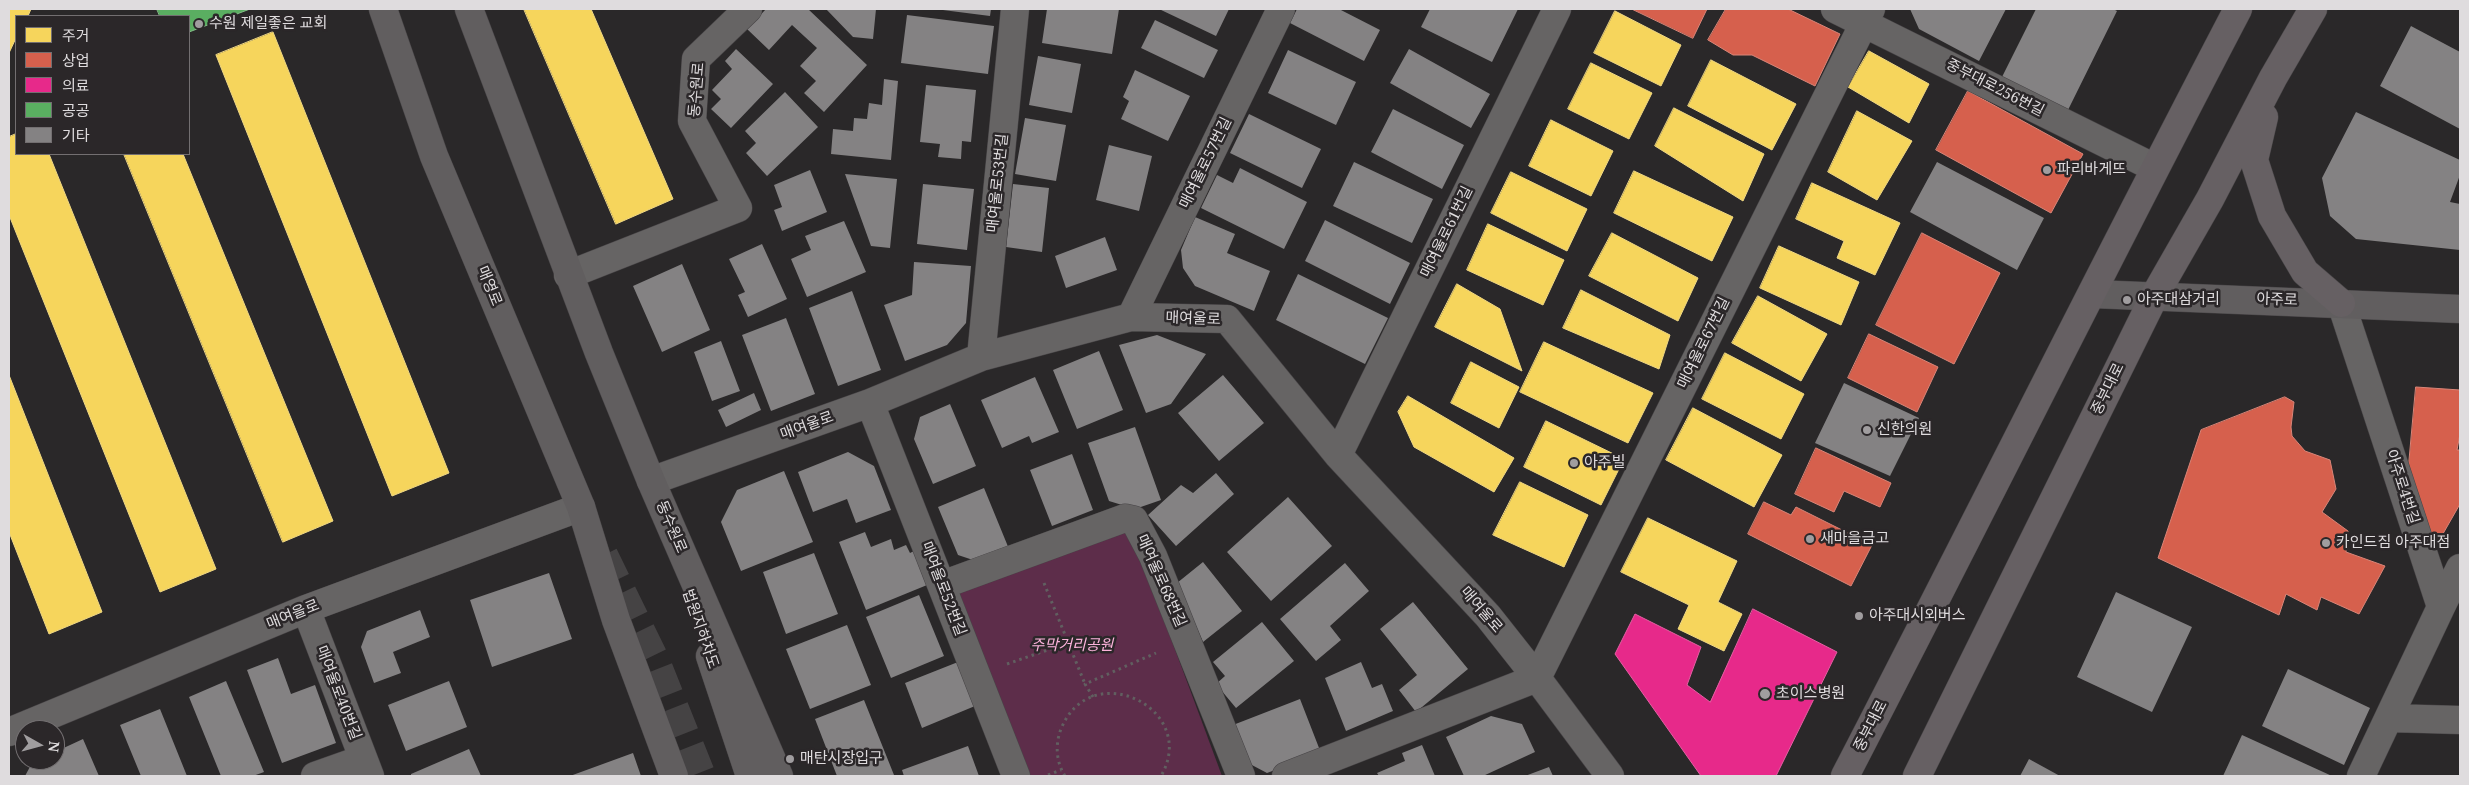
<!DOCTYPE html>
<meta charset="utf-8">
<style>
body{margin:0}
#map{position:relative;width:2469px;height:785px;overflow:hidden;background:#2a2829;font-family:"Noto Serif","Noto Sans KR",serif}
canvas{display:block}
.frame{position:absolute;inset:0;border:10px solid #dfdcde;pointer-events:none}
.legend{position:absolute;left:15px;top:15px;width:175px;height:140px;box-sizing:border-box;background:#2b2729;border:1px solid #736f71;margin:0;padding:6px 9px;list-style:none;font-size:15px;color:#dfdcde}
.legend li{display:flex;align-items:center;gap:10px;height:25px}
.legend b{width:25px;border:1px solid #736f71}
.north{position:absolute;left:15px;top:720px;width:50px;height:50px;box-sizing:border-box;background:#2b2729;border:1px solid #736f71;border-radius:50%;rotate:97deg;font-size:14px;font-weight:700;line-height:20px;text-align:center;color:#dfdcde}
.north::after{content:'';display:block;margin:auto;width:18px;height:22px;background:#a09d9f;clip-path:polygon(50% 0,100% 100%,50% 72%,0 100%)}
</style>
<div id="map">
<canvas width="2469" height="785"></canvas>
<div class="frame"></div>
<ul class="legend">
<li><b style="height:14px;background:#f6d55c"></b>주거</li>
<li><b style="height:14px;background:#d6604d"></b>상업</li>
<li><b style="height:14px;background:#e7298a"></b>의료</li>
<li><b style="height:14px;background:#5aae61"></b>공공</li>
<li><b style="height:14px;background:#848283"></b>기타</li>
</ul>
<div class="north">N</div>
</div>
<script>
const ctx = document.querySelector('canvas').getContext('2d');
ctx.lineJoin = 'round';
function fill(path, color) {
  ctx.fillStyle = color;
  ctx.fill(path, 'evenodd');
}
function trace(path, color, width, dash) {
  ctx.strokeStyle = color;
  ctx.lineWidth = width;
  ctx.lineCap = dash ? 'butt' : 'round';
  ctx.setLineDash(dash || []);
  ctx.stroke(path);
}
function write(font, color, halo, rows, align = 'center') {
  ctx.font = font + ' "Noto Serif","Noto Sans KR",serif';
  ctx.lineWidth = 5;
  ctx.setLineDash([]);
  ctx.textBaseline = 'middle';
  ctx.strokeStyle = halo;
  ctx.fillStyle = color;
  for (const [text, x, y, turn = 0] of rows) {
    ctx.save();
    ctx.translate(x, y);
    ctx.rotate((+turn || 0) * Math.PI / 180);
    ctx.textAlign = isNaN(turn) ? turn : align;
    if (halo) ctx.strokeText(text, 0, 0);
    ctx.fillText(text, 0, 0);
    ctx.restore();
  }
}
fill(new Path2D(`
 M1130 528 1222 776H1021L952 599 959 586Z`), '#5d2d4a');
const homes = new Path2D(`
 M9 9H31L28 16H16V38L9 53Z
 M524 9H591L673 199 616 224Z
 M1615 11 1681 45 1661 86 1594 53Z
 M273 32 449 473 392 496 216 55Z
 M1869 51 1929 84 1909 123 1848 87Z
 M1711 60 1796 104 1772 150 1688 106Z
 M1591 63 1652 93 1629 139 1568 109Z
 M1674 108 1764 154 1743 201 1655 146Z
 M1857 111 1912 141 1877 200 1828 172Z
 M1551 120 1613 151 1591 196 1529 166Z
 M16 134V154H49L216 569 160 592 9 215V137Z
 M124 154H183L333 521 283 542Z
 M1634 171 1733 217 1712 261 1614 213Z
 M1511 172 1587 209 1567 251 1491 213Z
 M1812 183 1900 223 1875 275 1837 258 1844 241 1796 219Z
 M1488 224 1564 260 1543 305 1467 270Z
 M1612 233 1698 278 1678 321 1589 276Z
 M1779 246 1859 282 1841 325 1760 288Z
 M1457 284 1500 309 1522 371 1435 327Z
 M1581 290 1670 335 1659 369 1563 328Z
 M1758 296 1827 334 1801 381 1732 343Z
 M1544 342 1653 393 1628 443 1520 392Z
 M1725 353 1804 394 1781 439 1702 399Z
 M1471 362 1519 387 1499 428 1451 403Z
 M9 375 102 612 49 634 9 532Z
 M1408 396 1514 458 1494 492 1414 447 1398 412Z
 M1693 408 1782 455 1754 507 1666 460Z
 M1546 421 1624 459 1601 505 1524 467Z
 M1520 482 1588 515 1564 567 1493 535Z
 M1648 518 1737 561 1718 602 1742 614 1724 651 1678 629 1689 605 1621 572Z`);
fill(homes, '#f6d55c');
trace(homes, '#efd783', 1);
const shops = new Path2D(`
 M1632 9H1707L1693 38Z
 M1726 9H1788L1840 34 1815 86 1752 55H1733L1708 40Z
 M1968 91 2083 154 2051 213 1936 150Z
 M1922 233 2000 273 1954 364 1876 325Z
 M1869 334 1938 367 1917 412 1848 378Z
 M2416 387 2460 390V434L2457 450H2460V504L2440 539H2424L2407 484Z
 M2285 397 2294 402 2291 427 2292 436 2305 451 2330 460 2336 489 2322 512 2348 531 2346 552 2385 566 2359 614 2321 597 2317 610 2286 594 2279 615 2158 558 2201 430Z
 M1816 448 1891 483 1880 507 1844 491 1834 512 1795 494Z
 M1764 502 1791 515 1796 507 1872 545 1851 586 1748 534Z`);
fill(shops, '#d6604d');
trace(shops, '#d98578', 1);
const health = new Path2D(`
 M1753 609 1837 652 1776 776H1701L1615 654 1635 614 1701 647 1687 685 1710 702Z`);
fill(health, '#e7298a');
trace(health, '#e55fa3', 1);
const public = new Path2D(`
 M157 9H250L189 32V16H160Z`);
fill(public, '#5aae61');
trace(public, '#82bc86', 1);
fill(new Path2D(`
 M766 9H808L867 65 824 112 804 93 816 81 800 66 817 48 792 25 769 50 747 29Z
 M826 9H876L873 39 853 37Z
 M935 9H991L990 16Z
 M1047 9H1119L1112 54 1042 43Z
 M1159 9H1229L1216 36Z
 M1297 9H1339L1380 30 1364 61 1290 23Z
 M1430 9H1518L1492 62 1421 27Z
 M1910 9H2006L1979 61 1919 29Z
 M2036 9H2113L2117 11 2068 110 2002 77Z
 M907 15 994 26 988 74 901 63Z
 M1155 20 1218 50 1204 78 1141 48Z
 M2411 26 2460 52V129L2380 86Z
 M736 49 773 84 731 128 711 109 721 99 712 90 732 69 725 61Z
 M1409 49 1490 94 1471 128 1390 83Z
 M1288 50 1356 82 1336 125 1268 93Z
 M1038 56 1081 64 1072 113 1029 105Z
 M1135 70 1190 96 1168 141 1121 119 1129 101 1123 97Z
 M884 79 898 81 891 160 831 154 833 129 853 131 854 118 867 119 869 103 882 105Z
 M926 85 976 90 971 142 962 141 961 159 938 157 940 144 920 142Z
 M785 92 818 127 767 176 746 153 756 143 745 131Z
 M1393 109 1464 145 1442 189 1371 152Z
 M2356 112 2460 160V175L2450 202 2460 204V250L2356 239 2330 216 2322 178Z
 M1249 114 1321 149 1302 188 1230 153Z
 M1025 118 1066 125 1056 181 1015 174Z
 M1109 145 1152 156 1139 211 1096 200Z
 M1354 162 1433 199 1412 243 1333 206Z
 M1937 162 2044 218 2017 270 1910 212Z
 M1240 168 1307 202 1284 249 1201 208 1217 175 1233 183Z
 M810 170 827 212 782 231 774 210 782 207 774 185Z
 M845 174 897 179 890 248 871 246Z
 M923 184 974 189 967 250 917 244Z
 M1013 184 1049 188 1042 252 1006 247Z
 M1195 217 1235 234 1227 253 1270 271 1254 311 1195 286 1183 268 1181 250Z
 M1325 220 1410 263 1390 304 1305 261Z
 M844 221 866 272 807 297 791 259 811 250 805 236Z
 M1105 237 1117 270 1066 288 1055 256Z
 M762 244 787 299 748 317 738 295 745 292 729 259Z
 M914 262 971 266 966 323 947 345 905 361 884 305 912 295Z
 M682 264 710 330 662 352 633 286Z
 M1298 274 1388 318 1365 364 1276 320Z
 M852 291 881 370 838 386 809 308Z
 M786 318 815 394 771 411 742 335Z
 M1157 335 1206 354 1171 404 1146 413 1119 345Z
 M721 341 740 391 712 401 694 352Z
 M1099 351 1123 410 1077 429 1053 370Z
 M1223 375 1264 423 1219 461 1178 413Z
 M1035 377 1059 432 1032 443 1029 436 1002 448 981 400Z
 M1844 383 1919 418 1890 476 1815 443Z
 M754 393 761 410 726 427 718 410Z
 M950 404 976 466 933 484 914 439 920 417Z
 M1135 427 1161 500 1135 509 1109 501 1088 443Z
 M848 452 874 466 891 510 856 523 847 499 813 512 798 472Z
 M1072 454 1093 510 1052 526 1030 470Z
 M784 471 813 542 741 571 721 522 737 490Z
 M1216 473 1234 494 1176 546 1148 515 1181 485 1193 493Z
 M984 488 1009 549 979 562 958 555 938 507Z
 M1288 497 1332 546 1271 601 1227 552Z
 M865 532 871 547 891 539 894 550 906 545 910 553 918 549 932 583 866 610 839 542Z
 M814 553 838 614 786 634 763 572Z
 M1203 562 1242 611 1203 642 1177 583Z
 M1345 563 1369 591 1330 626 1341 640 1316 661 1280 619Z
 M549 573 572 639 492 667 470 600Z
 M2116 592 2192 627 2152 712 2077 677Z
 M919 595 944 656 891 678 866 617Z
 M1413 602 1468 669 1416 712 1399 690 1417 675 1380 629Z
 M420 610 430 637 393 652 401 673 374 683 361 647 367 631Z
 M1262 622 1294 661 1236 708 1216 684 1225 676 1213 662Z
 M847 625 871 685 810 709 786 649Z
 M278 658 291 694 315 685 336 743 282 763 247 670Z
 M958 662 975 706 922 728 905 683Z
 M1361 662 1372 688 1382 684 1393 711 1346 731 1325 678Z
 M2288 669 2370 708 2344 765 2262 726Z
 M226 681 264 772 253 776H221L189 697Z
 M449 681 467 727 406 751 388 705Z
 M1300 699 1321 753 1267 773 1248 763 1233 725Z
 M864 700 894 775 837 776 815 719Z
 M160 709 187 776H141L120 725Z
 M1491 716 1522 724 1535 752 1483 776H1464L1446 737Z
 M2242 735 2332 776H2223Z
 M83 739 99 776H25L32 763 38 760H55V752Z
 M1422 745 1435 776H1379L1377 773 1405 761 1402 753Z
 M968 746 979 776H904L902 770Z
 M469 749 481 776H411V774Z
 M633 753 641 776H570Z
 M2029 759 2060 776H2020Z
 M1549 767 1553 776H1525Z`), '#848283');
trace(new Path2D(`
 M604 555 656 661 702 776`), '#454344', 28, [28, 14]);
const street = new Path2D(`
 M1835 9 2155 168
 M568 275 738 208 692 121 696 59 748 9
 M2341 303 2441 607 2361 776
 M1131 317 1281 9
 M981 357 1015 9
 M870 403 1016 776
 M1338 455 1557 9
 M651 481 870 403 981 357 1131 317 1227 319 1338 455 1488 616 1537 678 1610 776
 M942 585 1125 518 1134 520 1153 556 1241 776
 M2441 607 2460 568
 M306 609 370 776
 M2389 718 2460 720
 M9 732 306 609 581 507
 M315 776 363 759
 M1286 776 1537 678 1871 9`);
const secondary = new Path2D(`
 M383 9 434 156 581 507 616 620 674 776
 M469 9 599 353 651 481 779 776
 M2093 294 2460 309
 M710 656 750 776`);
const primary = new Path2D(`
 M2264 117 2254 160 2272 216 2305 272 2341 303
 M1845 776C1977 521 2105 263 2238 9
 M1917 776 2155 295 2210 199 2273 78 2313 9`);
trace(street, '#484547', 29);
trace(secondary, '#484547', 29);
trace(primary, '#484547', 29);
trace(new Path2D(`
 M1044 583 1085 684
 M1007 664 1068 643
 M1093 697 1085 684 1156 653
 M1048 775 1061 770
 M1065 776C1056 762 1055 744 1061 729 1091 655 1200 709 1161 776`), '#615f60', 3, [2.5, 4]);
trace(street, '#666464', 28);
trace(secondary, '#615e5f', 28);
trace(primary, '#666063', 28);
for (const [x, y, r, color] of [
 [199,24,5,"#a09d9f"],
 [2047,170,5,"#a09d9f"],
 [2127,300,5,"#a09d9f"],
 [1867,430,5,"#a09d9f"],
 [1574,463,5,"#a09d9f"],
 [1810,539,5,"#a09d9f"],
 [2326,543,5,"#a09d9f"],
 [1859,616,5,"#a09d9f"],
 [1765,694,6,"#a09d9f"],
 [790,759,5,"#a09d9f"]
]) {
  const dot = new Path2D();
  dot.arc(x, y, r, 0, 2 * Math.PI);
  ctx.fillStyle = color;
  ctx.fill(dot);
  trace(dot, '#2b2729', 2);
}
write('15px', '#dfdcde', '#2b2729', [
 ["수원 제일좋은 교회",209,24],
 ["파리바게뜨",2057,170],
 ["아주대삼거리",2137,300],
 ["신한의원",1877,430],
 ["아주빌",1584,463],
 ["새마을금고",1820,539],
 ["카인드짐 아주대점",2336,543],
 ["아주대시외버스",1869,616],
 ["초이스병원",1776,694],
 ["매탄시장입구",800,759]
], 'left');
write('15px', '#dfdcde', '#2b2729', [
 ["중부대로256번길",1995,88,27],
 ["동수원로",697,90,-85],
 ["매여울로57번길",1206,163,-64],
 ["매여울로53번길",998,183,-84],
 ["매여울로61번길",1447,232,-64],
 ["매영로",489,286,68],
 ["아주로",2277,300,2],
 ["매여울로",1193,319,2],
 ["매여울로67번길",1704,343,-64],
 ["중부대로",2108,389,-64],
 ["매여울로",807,426,-20],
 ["아주로4번길",2402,487,72],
 ["동수원로",671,527,67],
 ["매여울로68번길",1161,581,66],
 ["매여울로52번길",943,589,69],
 ["매여울로",1481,610,49],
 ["매여울로",293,615,-22],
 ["법원지하차도",700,629,71],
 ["매여울로40번길",338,693,69],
 ["중부대로",1871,726,-63]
]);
write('italic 15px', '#fcb3db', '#2b2729', [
 ["주막거리공원",1072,646]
]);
</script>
